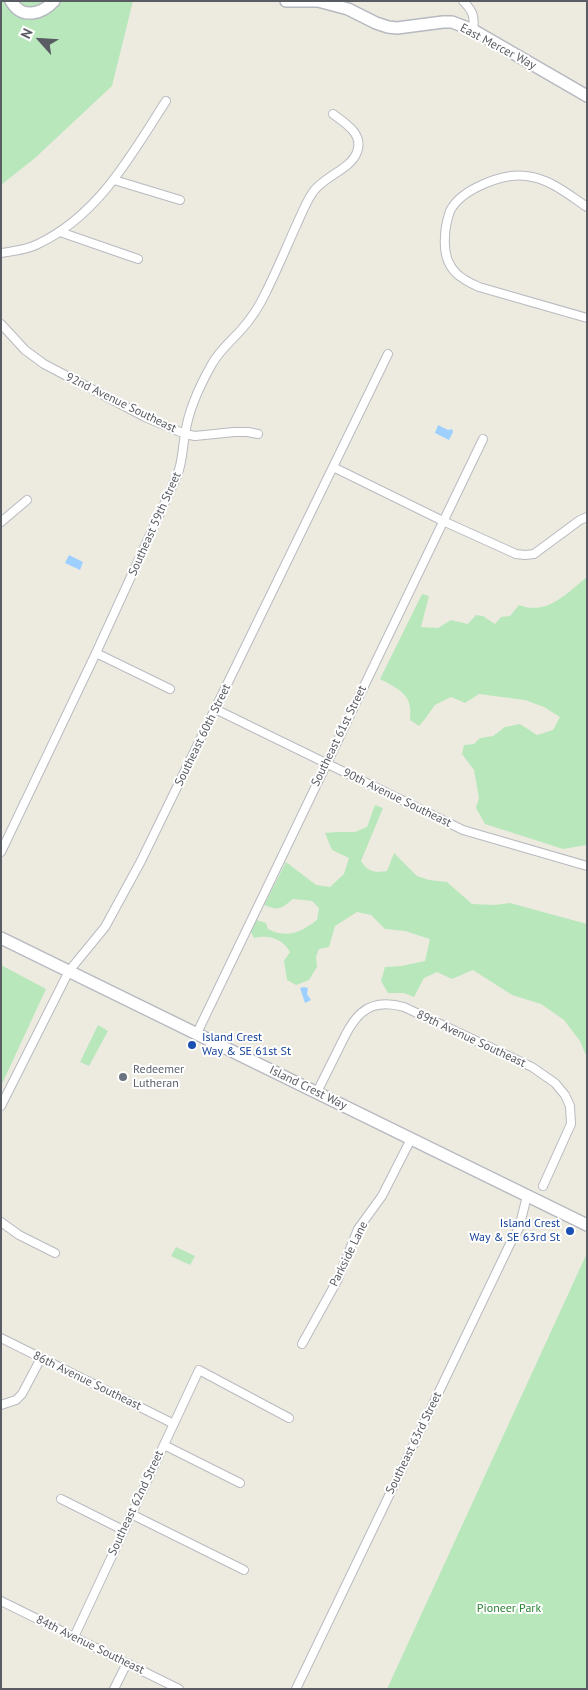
<!DOCTYPE html>
<style>
body{margin:0}
#map{position:relative;width:588px;height:1690px;overflow:hidden;background:#edebe0;font-family:"PT Sans",sans-serif}
canvas{display:block}
.frame{position:absolute;inset:0;border:2px solid #595c62;pointer-events:none}
.north{position:absolute;left:15px;top:15px;width:50px;height:50px;-webkit-text-stroke:4px #fff;paint-order:stroke;rotate:296deg;font-size:14px;font-weight:700;line-height:20px;text-align:center;color:#595c62}
.north::after{content:'';display:block;margin:auto;width:18px;height:22px;background:#595c62;clip-path:polygon(50% 0,100% 100%,50% 72%,0 100%)}
</style>
<div id="map">
<canvas width="588" height="1690"></canvas>
<div class="frame"></div>
<div class="north">N</div>
</div>
<script>
const ctx = document.querySelector('canvas').getContext('2d');
ctx.lineJoin = 'round';
function fill(path, color) {
  ctx.fillStyle = color;
  ctx.fill(path, 'evenodd');
}
function trace(path, color, width, dash) {
  ctx.strokeStyle = color;
  ctx.lineWidth = width;
  ctx.lineCap = dash ? 'butt' : 'round';
  ctx.setLineDash(dash || []);
  ctx.stroke(path);
}
function write(font, color, halo, rows, align = 'center') {
  ctx.font = font + ' "PT Sans",sans-serif';
  ctx.lineWidth = 4;
  ctx.setLineDash([]);
  ctx.textBaseline = 'middle';
  ctx.strokeStyle = halo;
  ctx.fillStyle = color;
  for (const [text, x, y, turn = 0] of rows) {
    ctx.save();
    ctx.translate(x, y);
    ctx.rotate((+turn || 0) * Math.PI / 180);
    ctx.textAlign = isNaN(turn) ? turn : align;
    if (halo) ctx.strokeText(text, 0, 0);
    ctx.fillText(text, 0, 0);
    ctx.restore();
  }
}
fill(new Path2D(`
 M1 1H133L112 86 35 158 1 185Z
 M587 577V845L563 849 485 824 476 808 479 798 474 770 462 754 464 745 474 744 480 738 493 736 505 727 520 724 537 735 553 730 560 717 544 707 525 700 479 694 465 703 451 697 435 705 425 719 419 726 410 720C413 694 400 690 380 679L422 594 429 596 421 627 438 628 451 620 468 624 476 615 483 616 495 624 501 617 510 616 519 605C547 616 567 593 587 577Z
 M375 805 383 808 361 861C368 872 375 873 387 871L394 853 417 876 429 880 447 882 472 904 495 905 510 903 587 924V1058L580 1041 564 1020 541 1004 512 995 473 970 452 979 437 972 424 978 414 997 404 993H388L381 981 385 967 401 966 425 961 430 939 405 931 385 929 371 915 357 912 335 926 329 947 319 949 316 957 317 967 309 980 296 985 287 980 284 961 290 952C283 939 269 934 254 938L251 932 256 920 266 923 268 929C288 939 301 932 317 920L319 908 312 901 293 899C281 909 279 911 264 905L286 862 316 885 330 887 344 874 349 858 332 850 325 833 337 832H355L367 827Z
 M1 965 46 989 1 1086Z
 M98 1025 108 1031 89 1066 80 1062Z
 M176 1247 195 1256 190 1265 171 1256Z
 M587 1253V1689H387Z`), '#b9e7bc');
fill(new Path2D(`
 M438 425 448 430 452 429 453 432 449 440 435 433Z
 M69 555 83 562 80 570 65 563Z
 M304 987 308 988 307 994 311 1000 305 1003 300 988Z`), '#9ed0ff');
const street = new Path2D(`
 M463 1C473 11 475 17 473 30
 M114 180 180 200
 M587 207C569 195 549 178 526 176 503 173 461 189 450 211 447 220 445 229 445 237 444 250 447 264 456 273 462 279 470 283 479 287L587 318
 M60 232 138 259
 M1 253C14 251 27 250 38 244 99 215 131 155 166 101
 M1 324 25 350 44 364 145 417 185 434 195 436 234 432H248L258 434
 M333 467 443 521 516 554 525 555 534 554 580 520 587 517
 M1 522 27 500
 M96 653 170 689
 M215 709 463 830 587 866
 M1 852 96 653 177 476C183 460 182 450 185 435 188 411 200 385 212 364 219 351 231 341 241 330 251 319 260 305 266 292 277 270 286 248 296 226 301 215 306 202 313 192 324 176 351 169 357 152 364 134 345 123 333 114
 M197 1033 483 439
 M317 1092C324 1078 331 1064 338 1050 353 1019 364 996 404 1007L532 1067 555 1083 565 1095 570 1106 571 1124 543 1186
 M1 1106 69 971 105 927 141 861 388 354
 M1 1222 19 1235 55 1253
 M1 1338 174 1424
 M302 1344 338 1279 358 1229 382 1196 411 1139
 M1 1405 16 1400 22 1394 41 1358
 M164 1445 240 1483
 M61 1499 123 1530
 M131 1514 244 1570
 M1 1601 179 1689
 M74 1637 199 1370 289 1418
 M114 1689 127 1663
 M296 1689 510 1244 519 1228 527 1196`);
const secondary = new Path2D(`
 M11 1C22 20 42 14 54 1
 M286 1H315
 M318 1 348 9 376 23 388 27 397 28 443 22H452L473 30 587 96
 M1 938 587 1225`);
trace(street, '#b8bac0', 10);
trace(secondary, '#b6b9c0', 14);
trace(street, '#fff', 8);
trace(secondary, '#fff', 11);
for (const [x, y, r, color] of [
 [192,1045,5,"#1a4fb4"],
 [123,1077,5,"#6b7280"],
 [570,1231,5,"#1a4fb4"]
]) {
  const dot = new Path2D();
  dot.arc(x, y, r, 0, 2 * Math.PI);
  ctx.fillStyle = color;
  ctx.fill(dot);
  trace(dot, '#fff', 2);
}
write('12px', '#595c62', '#fff', [
 ["East Mercer Way",498,47,28],
 ["92nd Avenue Southeast",121,403,26],
 ["Southeast 59th Street",155,524,-66],
 ["Southeast 60th Street",203,735,-64],
 ["Southeast 61st Street",339,736,-64],
 ["90th Avenue Southeast",397,798,26],
 ["89th Avenue Southeast",471,1039,25],
 ["Island Crest Way",308,1088,26],
 ["Parkside Lane",349,1254,-64],
 ["86th Avenue Southeast",87,1381,26],
 ["Southeast 63rd Street",414,1443,-64],
 ["Southeast 62nd Street",136,1503,-65],
 ["84th Avenue Southeast",90,1645,26]
]);
write('12px', '#164399', '#fff', [
 ["Island Crest",202,1038],
 ["Way & SE 61st St",202,1052],
 ["Island Crest",560,1224,"right"],
 ["Way & SE 63rd St",560,1238,"right"]
], 'left');
write('12px', '#5b616d', '#fff', [
 ["Redeemer",133,1070],
 ["Lutheran",133,1084]
], 'left');
write('12px', '#2e8535', '#fff', [
 ["Pioneer Park",509,1609]
]);
</script>
